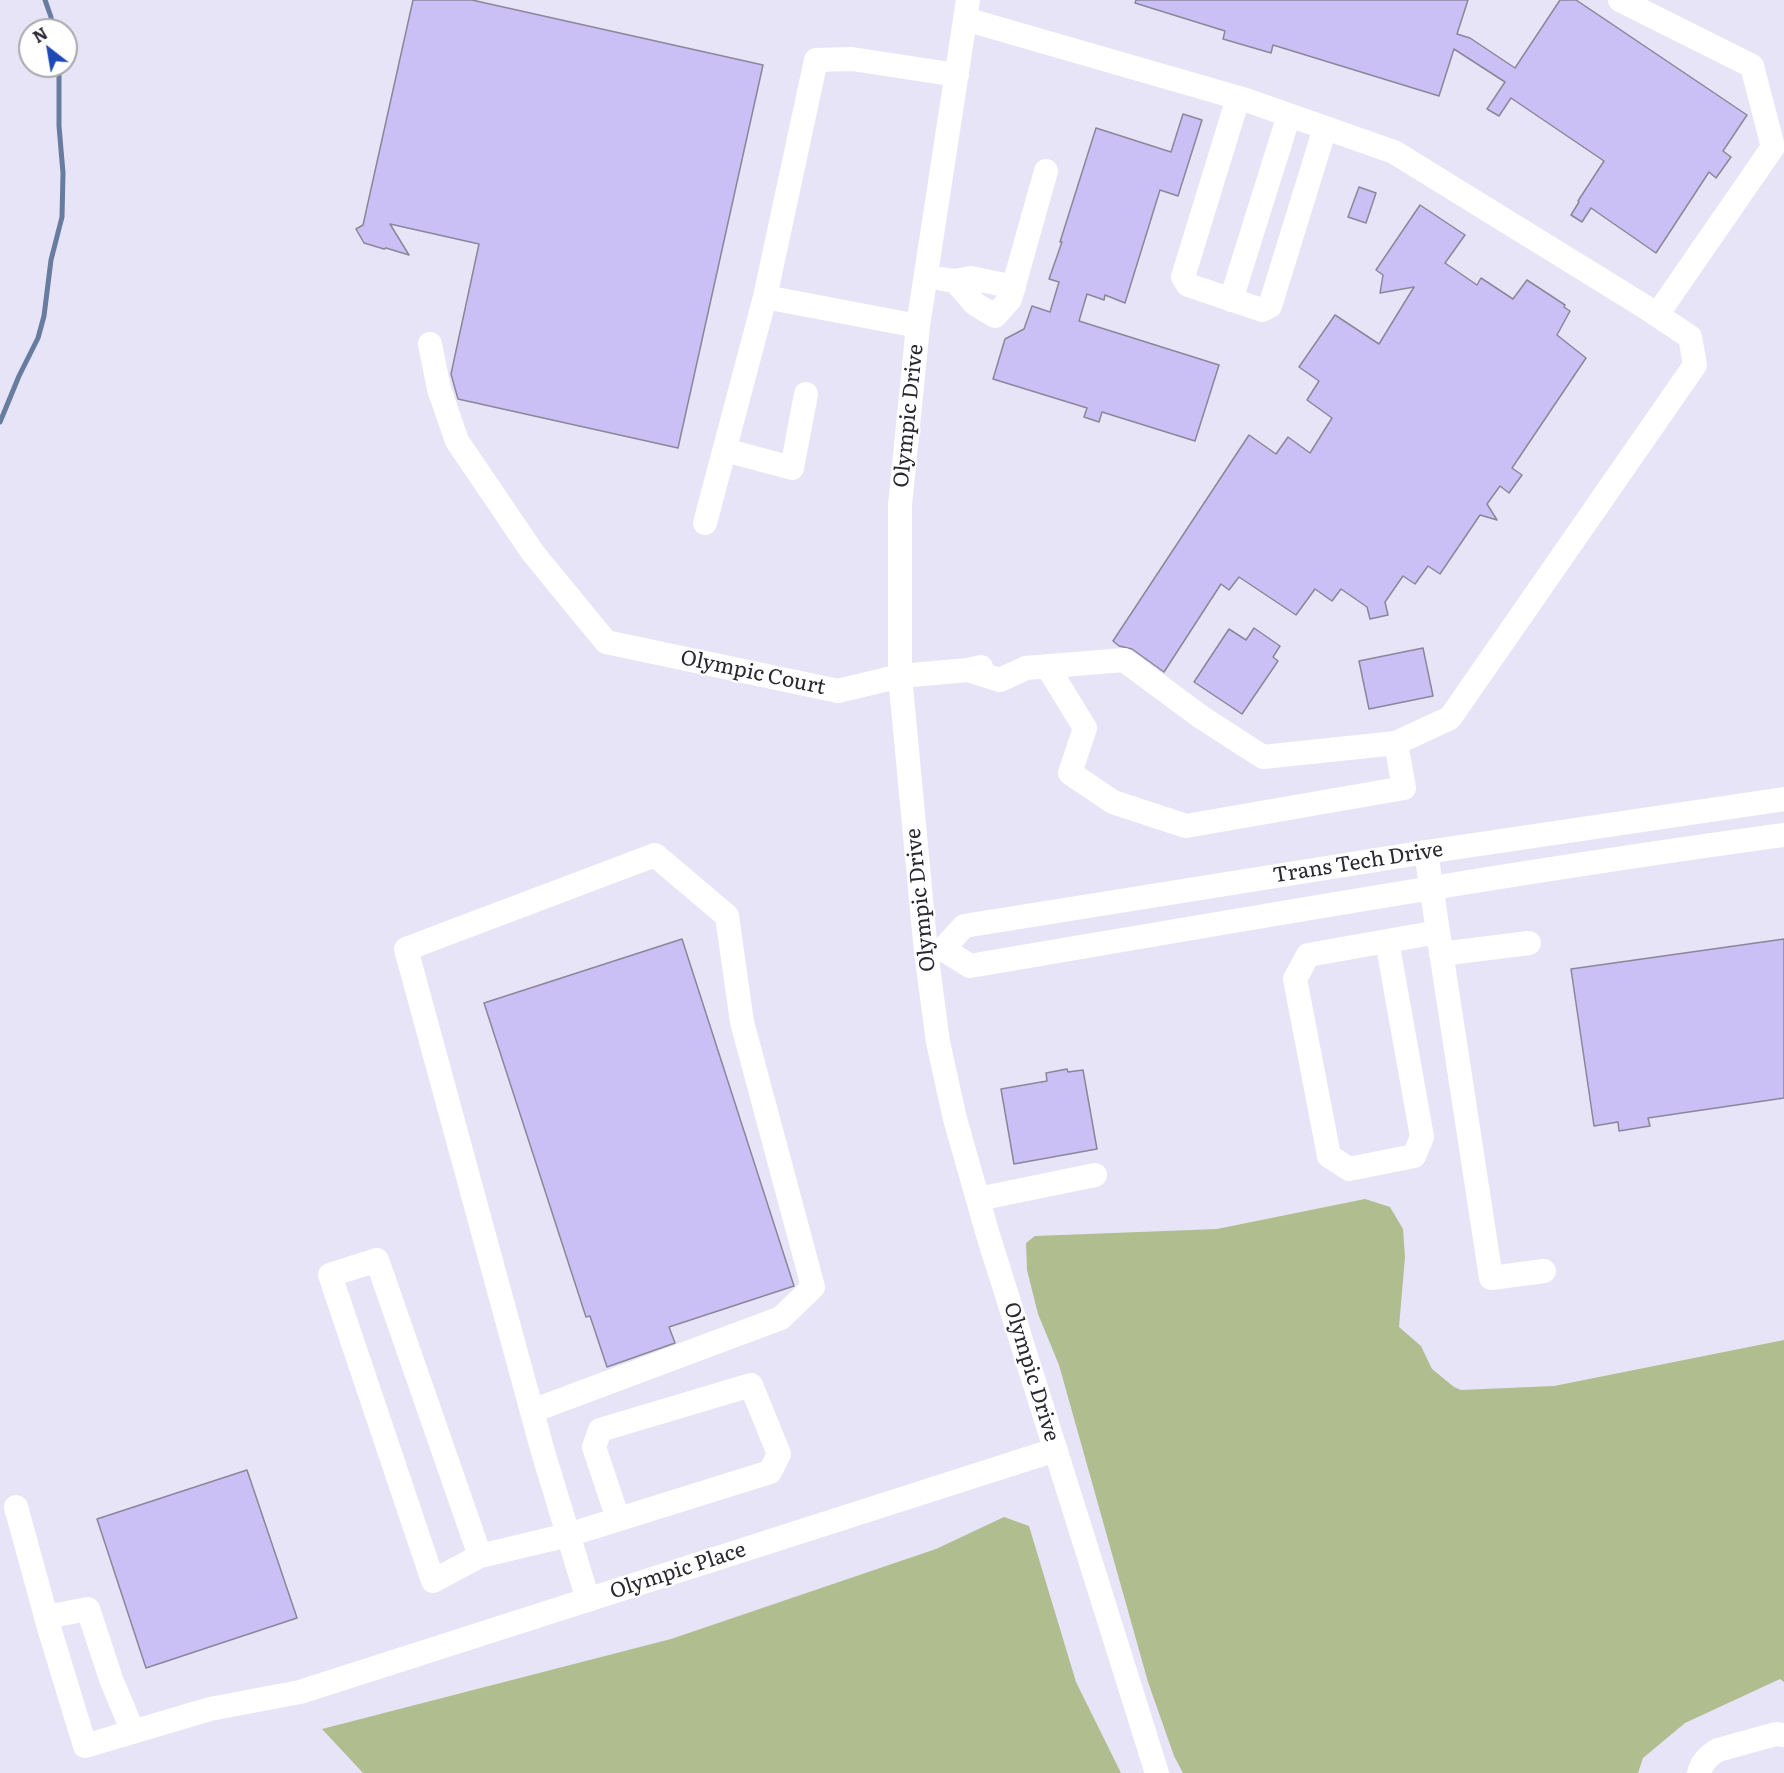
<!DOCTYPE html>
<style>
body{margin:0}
#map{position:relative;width:1784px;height:1773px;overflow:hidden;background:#e7e4f7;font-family:Literata,serif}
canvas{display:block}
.north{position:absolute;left:18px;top:18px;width:60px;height:60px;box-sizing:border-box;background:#fff;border:2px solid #a9a9ac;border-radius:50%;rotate:329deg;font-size:16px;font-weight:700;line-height:24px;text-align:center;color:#29282f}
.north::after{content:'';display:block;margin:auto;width:21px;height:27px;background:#1e4ab7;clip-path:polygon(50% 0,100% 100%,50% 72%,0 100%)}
</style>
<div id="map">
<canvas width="1784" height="1773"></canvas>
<div class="north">N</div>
</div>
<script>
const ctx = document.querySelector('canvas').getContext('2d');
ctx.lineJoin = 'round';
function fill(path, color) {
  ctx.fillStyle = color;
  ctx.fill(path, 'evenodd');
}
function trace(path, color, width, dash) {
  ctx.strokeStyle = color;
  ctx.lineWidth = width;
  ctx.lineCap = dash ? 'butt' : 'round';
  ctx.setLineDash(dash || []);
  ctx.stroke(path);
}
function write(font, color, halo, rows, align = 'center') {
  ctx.font = font + ' Literata,serif';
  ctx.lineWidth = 4.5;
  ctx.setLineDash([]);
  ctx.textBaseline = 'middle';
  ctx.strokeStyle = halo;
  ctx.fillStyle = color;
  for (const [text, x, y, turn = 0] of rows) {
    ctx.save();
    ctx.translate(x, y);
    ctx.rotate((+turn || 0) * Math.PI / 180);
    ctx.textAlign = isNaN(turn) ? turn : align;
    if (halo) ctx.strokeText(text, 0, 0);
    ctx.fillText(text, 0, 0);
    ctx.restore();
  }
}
fill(new Path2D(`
 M1365 1199 1390 1207 1403 1229 1405 1257 1399 1327 1421 1346 1432 1369 1454 1387 1461 1390 1554 1386 1784 1340V1682L1780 1679 1685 1723 1643 1758 1638 1773H1183L1174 1756 1148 1682 1059 1365 1038 1314 1027 1270 1026 1243 1035 1236 1217 1229Z
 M1004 1517 1029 1526 1076 1682 1121 1773H363L322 1729 671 1639 936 1549Z`), '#afbd8f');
trace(new Path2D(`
 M45 0 51 17 52 30
 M0 422 19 376 38 338 44 316 51 260 62 217 63 173 59 126V66`), '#677c9e', 5);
const building = new Path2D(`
 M413 0H472L763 65 678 448 458 399 451 374 479 244 390 224 409 255 386 248 384 249 364 243 356 229 363 225Z
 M1136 0H1468L1457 34 1470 38 1515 68 1560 0H1576L1747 115 1723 151 1731 157 1716 178 1709 172 1656 253 1591 208 1582 222 1571 215 1579 202 1578 201 1604 161 1511 98 1499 116 1487 109 1505 82 1454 49 1439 96 1273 45 1271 53 1223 39 1225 31 1135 3Z
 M1183 114 1202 120 1178 196 1160 190 1125 303 1105 295 1104 300 1087 294 1079 321 1219 365 1195 441 1102 412 1099 422 1084 417 1087 408 993 379 1005 339 1024 329 1032 306 1050 312 1059 282 1049 279 1062 242H1060L1096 128 1171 152Z
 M1359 187 1376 193 1366 223 1348 217Z
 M1420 205 1465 235 1445 263 1477 285 1481 278 1513 299 1527 280 1565 305 1564 307 1570 311 1557 335 1586 358 1512 468 1522 475 1509 493 1500 486 1487 504 1497 520 1480 515 1440 574 1428 566 1415 584 1403 576 1385 602 1388 615 1370 619 1367 607 1341 589 1332 601 1315 589 1296 615 1239 577 1229 590 1221 584 1164 672 1132 649 1119 646 1113 641 1249 435 1276 454 1288 437 1310 453 1332 418 1307 400 1319 381 1299 367 1335 315 1379 344 1414 287 1380 293 1383 275 1376 270Z
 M1254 628 1280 646 1273 657 1278 661 1242 714 1194 682 1229 629 1246 640Z
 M1423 648 1433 696 1369 709 1359 661Z
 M682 939 794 1286 669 1327 675 1343 607 1367 590 1316 586 1317 484 1003Z
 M1784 939V1098L1648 1118 1650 1126 1619 1131 1618 1122 1594 1126 1571 969Z
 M1067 1069 1068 1072 1083 1070 1097 1149 1014 1164 1001 1089 1047 1081 1046 1073Z
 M247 1470 297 1618 146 1668 97 1519Z`);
fill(building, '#cac0f5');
trace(building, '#8a8798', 1.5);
trace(new Path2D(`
 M968 0 918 326 900 505V676L926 952 938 1042 955 1119 988 1235 1157 1773
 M1620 0 1752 66 1773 147 1657 315
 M965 19 1246 100 1394 152 1642 305 1690 337 1695 365 1450 718 1396 743 1263 757 1201 717 1124 660 1026 668 1000 680 968 670
 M1238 98 1183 277 1188 285 1262 310 1270 306 1325 128
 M942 279 955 281 971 278 1014 287
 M955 281 975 304 995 316 1010 299 1046 171
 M1231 300 1289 115
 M918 326 765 297 816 60 852 59 957 75
 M430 344 439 389 457 441 533 553 606 642 838 691 900 676 968 670 981 667
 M725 450 792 468 806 394
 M705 523 765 297
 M1047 666 1085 728 1070 773 1113 802 1186 826 1404 788 1396 743
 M1438 932 1491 1278 1544 1271
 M1387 941 1422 1137 1414 1156 1349 1169 1329 1156 1295 979 1308 955 1438 932 1426 852
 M943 949 970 966C1241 920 1512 872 1784 835
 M926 952 943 949 964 926 1426 852 1784 799
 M1441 954 1529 943
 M978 1199 1095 1175
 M532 1411 781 1318 813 1287 742 1022 727 916 655 855 406 949 543 1452 588 1600
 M16 1507 50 1631 85 1746 210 1709 300 1692 1055 1450
 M480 1556 377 1260 330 1275 433 1581 480 1556 568 1535 770 1472 779 1454 751 1385 600 1430 594 1447 618 1519
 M46 1617 88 1609 111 1679 133 1732
 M1699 1773C1702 1762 1708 1756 1718 1750L1776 1734 1784 1735`), '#fff', 24);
write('21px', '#29282f', '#fff', [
 ["Olympic Drive",909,416,-84],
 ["Olympic Court",753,673,12],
 ["Trans Tech Drive",1358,863,-9],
 ["Olympic Drive",921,900,-96],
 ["Olympic Drive",1031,1372,73],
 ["Olympic Place",678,1571,-18]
]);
</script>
